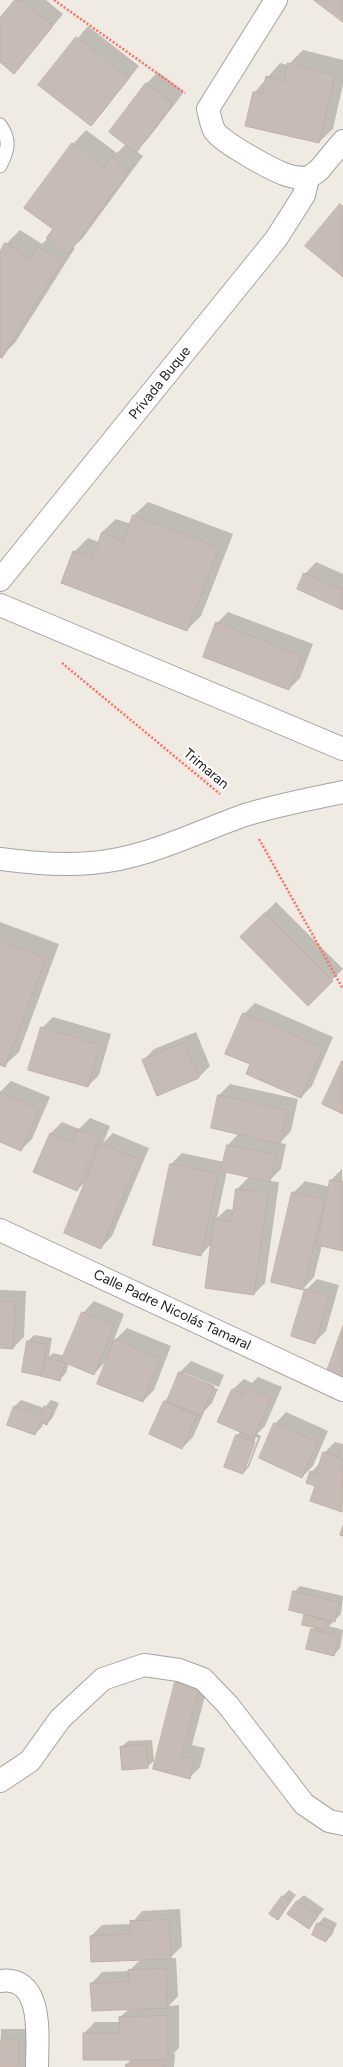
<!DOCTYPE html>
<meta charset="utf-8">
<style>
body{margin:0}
canvas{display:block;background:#efeae2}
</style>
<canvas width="343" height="2067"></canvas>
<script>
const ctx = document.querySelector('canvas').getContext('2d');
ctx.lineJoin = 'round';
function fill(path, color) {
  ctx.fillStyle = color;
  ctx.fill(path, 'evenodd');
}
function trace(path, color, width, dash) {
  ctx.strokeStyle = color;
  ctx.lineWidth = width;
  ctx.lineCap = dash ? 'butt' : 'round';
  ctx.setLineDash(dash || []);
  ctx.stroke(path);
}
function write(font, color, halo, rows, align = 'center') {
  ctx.font = font + ' Figtree,sans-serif';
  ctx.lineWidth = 4;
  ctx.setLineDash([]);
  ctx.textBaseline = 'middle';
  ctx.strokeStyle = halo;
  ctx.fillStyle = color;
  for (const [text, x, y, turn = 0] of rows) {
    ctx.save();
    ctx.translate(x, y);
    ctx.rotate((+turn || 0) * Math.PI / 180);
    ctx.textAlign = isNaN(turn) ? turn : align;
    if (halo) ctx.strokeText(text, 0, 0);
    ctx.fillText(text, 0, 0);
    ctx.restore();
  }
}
fill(new Path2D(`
 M16 0H46L63 14 14 72 0 61V20Z
 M88 26 139 66 102 113 91 125 40 84Z
 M303 50 343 60V84L333 129 319 142 254 93 280 63 288 65Z
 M158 72 184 92 147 140 136 151 143 156 82 239 73 247 75 248 15 343 1 356 0 254 6 244 20 230 42 244 48 238 54 229 73 144 86 130 117 153 126 144 110 132 147 83Z
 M148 502 233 534 201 616 187 630 74 552 88 538 99 542 102 532 116 519 131 524 134 515Z
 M316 562 343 574V609L305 574Z
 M228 612 313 644 300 678 289 689 217 623Z
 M276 902 343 969 308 1004 241 937Z
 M0 922 59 944 19 1052 5 1065 0 1064Z
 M255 1003 333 1037 312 1086 301 1097 251 1064 244 1014Z
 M53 1017 111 1034 99 1075 88 1086 42 1028Z
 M196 1032 210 1066 199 1077 143 1061 154 1049Z
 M11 1081 50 1097 32 1139 21 1150 0 1141V1092Z
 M230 1084 298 1099 291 1131 280 1143 286 1144 281 1169 269 1181 279 1182 265 1283 254 1294 212 1243 201 1255 154 1245 171 1164 182 1153 224 1162 228 1145 239 1133 219 1095ZM227 1171 250 1176 237 1189 234 1210 227 1209 217 1218Z
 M90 1118 110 1126 103 1143 113 1133 149 1148 112 1236 101 1248 87 1180 77 1190 51 1133 62 1122 79 1129Z
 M342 1169 343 1250 322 1245 314 1277 303 1289 293 1193 305 1181 330 1187 331 1180Z
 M317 1279 339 1285 326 1331 315 1342 306 1290Z
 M0 1290 26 1291 24 1337 13 1348 0 1347Z
 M94 1301 124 1314 113 1342 127 1328 171 1346 154 1390 143 1401 108 1359 94 1374 69 1363 66 1373 59 1380 43 1371 40 1374 23 1371 28 1341 34 1335 52 1338 49 1357 53 1353 65 1356 83 1313Z
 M191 1361 224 1375 212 1403 205 1410 193 1437 182 1448 165 1401 170 1396 180 1372ZM184 1373 219 1387 218 1389 184 1375Z
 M258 1377 282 1387 265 1426 257 1434 261 1436 249 1467 243 1473 225 1466 237 1435 241 1431 232 1390 244 1379 252 1383ZM256 1437 258 1438 247 1467H245Z
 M21 1400 44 1408 51 1400 59 1403 53 1417 47 1424 44 1422 41 1428 35 1434 8 1424 15 1406Z
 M286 1412 328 1431 313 1466 302 1477 275 1424Z
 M335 1442 343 1444 342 1510 316 1486 311 1472 321 1462 324 1453Z
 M300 1586 343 1596 341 1614 329 1626 343 1630 340 1648 334 1655 312 1630 315 1627 305 1616 307 1614 294 1592Z
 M187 1671 210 1677 192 1745 205 1748 200 1767 189 1778 154 1769 176 1682Z
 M152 1740 154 1761 147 1767 121 1747 128 1741Z
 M289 1890 296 1895 278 1919 282 1897Z
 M304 1895 324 1909 309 1928 297 1901Z
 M180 1909 182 1946 170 1958H176L178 1996 169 2006 179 2005V2048L173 2054H175L174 2067H127V2064L132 2059H84V2033L95 2022H121L120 2017 129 2009 91 1984 102 1972 129 1971 141 1959 91 1936 102 1925 131 1924 142 1911Z
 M324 1917 337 1923 332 1935 326 1941 318 1924Z
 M1 2029H30V2067H0Z`), '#0003');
const building = new Path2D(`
 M15 0H21L53 26 14 74 0 62V18Z
 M314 0H343V22Z
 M76 37 129 78 91 126 38 85Z
 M288 63 335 75 319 143 245 126 253 92 262 94 266 76 284 81Z
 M146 83 173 103 136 153 109 132Z
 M72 143 104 167 112 157 129 171 68 254 46 238 53 229 24 208Z
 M340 204 343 207V277L305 246Z
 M5 243 30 259 38 247 62 262 2 358 0 357V252Z
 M133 515 219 548 187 631 61 583 73 551 92 558 102 532 123 541Z
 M304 573 343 590V610L297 589Z
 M216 622 302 656 289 690 203 657Z
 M265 913 333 981 308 1006 240 937Z
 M0 941 46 958 5 1067 0 1065Z
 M243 1013 323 1048 301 1098 246 1074 250 1064 225 1054Z
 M41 1027 100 1045 88 1087 28 1070Z
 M184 1043 199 1078 157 1096 142 1060Z
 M342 1061 343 1062V1114L322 1104Z
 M0 1092 39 1109 21 1151 0 1142Z
 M218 1095 287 1110 280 1144 211 1128Z
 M78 1129 99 1138 77 1191 33 1172 50 1133 72 1142Z
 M101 1144 139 1159 101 1249 64 1233Z
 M227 1145 276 1155 270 1182 221 1171Z
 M170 1164 218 1174 201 1256 153 1245Z
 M330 1180 343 1182V1251L317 1245Z
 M236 1189 268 1193 254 1295 205 1288 214 1219 231 1222Z
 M292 1192 325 1200 303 1290 271 1282Z
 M305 1289 329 1296 315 1344 291 1336Z
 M0 1301 15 1302 13 1349 0 1348Z
 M82 1312 114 1326 94 1375 61 1361Z
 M343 1326V1377L327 1371Z
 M115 1339 161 1358 143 1402 97 1384Z
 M27 1341 47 1344 41 1376 22 1372Z
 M46 1358 65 1363 60 1381 41 1376Z
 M179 1372 214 1386 201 1416 167 1401Z
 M246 1388 271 1398 254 1438 217 1422 232 1389 243 1395Z
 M164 1401 197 1416 182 1449 149 1434Z
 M14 1406 40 1416 44 1406 53 1409 47 1425 40 1422 35 1435 7 1425Z
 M274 1423 318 1442 302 1478 259 1458Z
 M236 1435 255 1442 243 1474 224 1467Z
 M323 1452 343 1459 342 1512 310 1501 315 1486 306 1483 310 1471 316 1474Z
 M343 1526V1536L340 1535Z
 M293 1591 339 1602 335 1622 289 1610Z
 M304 1615 328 1621 326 1630 302 1625Z
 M311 1629 339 1636 334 1656 306 1649Z
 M175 1682 199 1688 182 1756 194 1759 190 1779 153 1769Z
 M146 1745 148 1768 122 1770 120 1747Z
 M282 1896 290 1902 278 1920 269 1914Z
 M297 1901 318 1916 309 1929 287 1914Z
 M169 1920 171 1959 91 1962 90 1936 131 1934 130 1921Z
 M317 1923 332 1929 326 1942 312 1935Z
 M166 1969 167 2008 92 2011 90 1983 129 1982 128 1970Z
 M168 2016V2060H83V2033H120L119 2017Z
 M0 2040H19V2067H0Z
 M126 2064H164V2067H126Z`);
fill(building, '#c7bcb5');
trace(building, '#c1b0a4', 1);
const service = new Path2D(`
 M0 125C11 140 8 150 0 166`);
const minor = new Path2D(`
 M276 0 208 109C210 116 211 124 214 130 219 141 271 169 284 174 291 177 300 178 308 178L319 170 343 141
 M0 580 276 239 304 195 308 178
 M0 605 343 749
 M0 859C30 863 60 866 91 863 145 859 194 833 245 815 277 805 310 799 343 792
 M0 1230 343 1390
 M0 1781 30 1761 60 1719 103 1679 144 1665 179 1670 203 1679 228 1705 304 1804 329 1821 343 1824
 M0 1981C45 1975 37 2039 37 2067`);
trace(service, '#a4a4a4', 15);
trace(minor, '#a4a4a4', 24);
trace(new Path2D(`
 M54 0 185 93
 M62 663 220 794
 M259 839 343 989`), '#ff6d63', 2.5, [2, 2]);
trace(service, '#fff', 13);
trace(minor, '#fff', 22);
write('14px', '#1d1d1d', '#fff', [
 ["Privada Buque",160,383,-51],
 ["Trimaran",206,769,40],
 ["Calle Padre Nicolás Tamaral",172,1310,25]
]);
</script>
